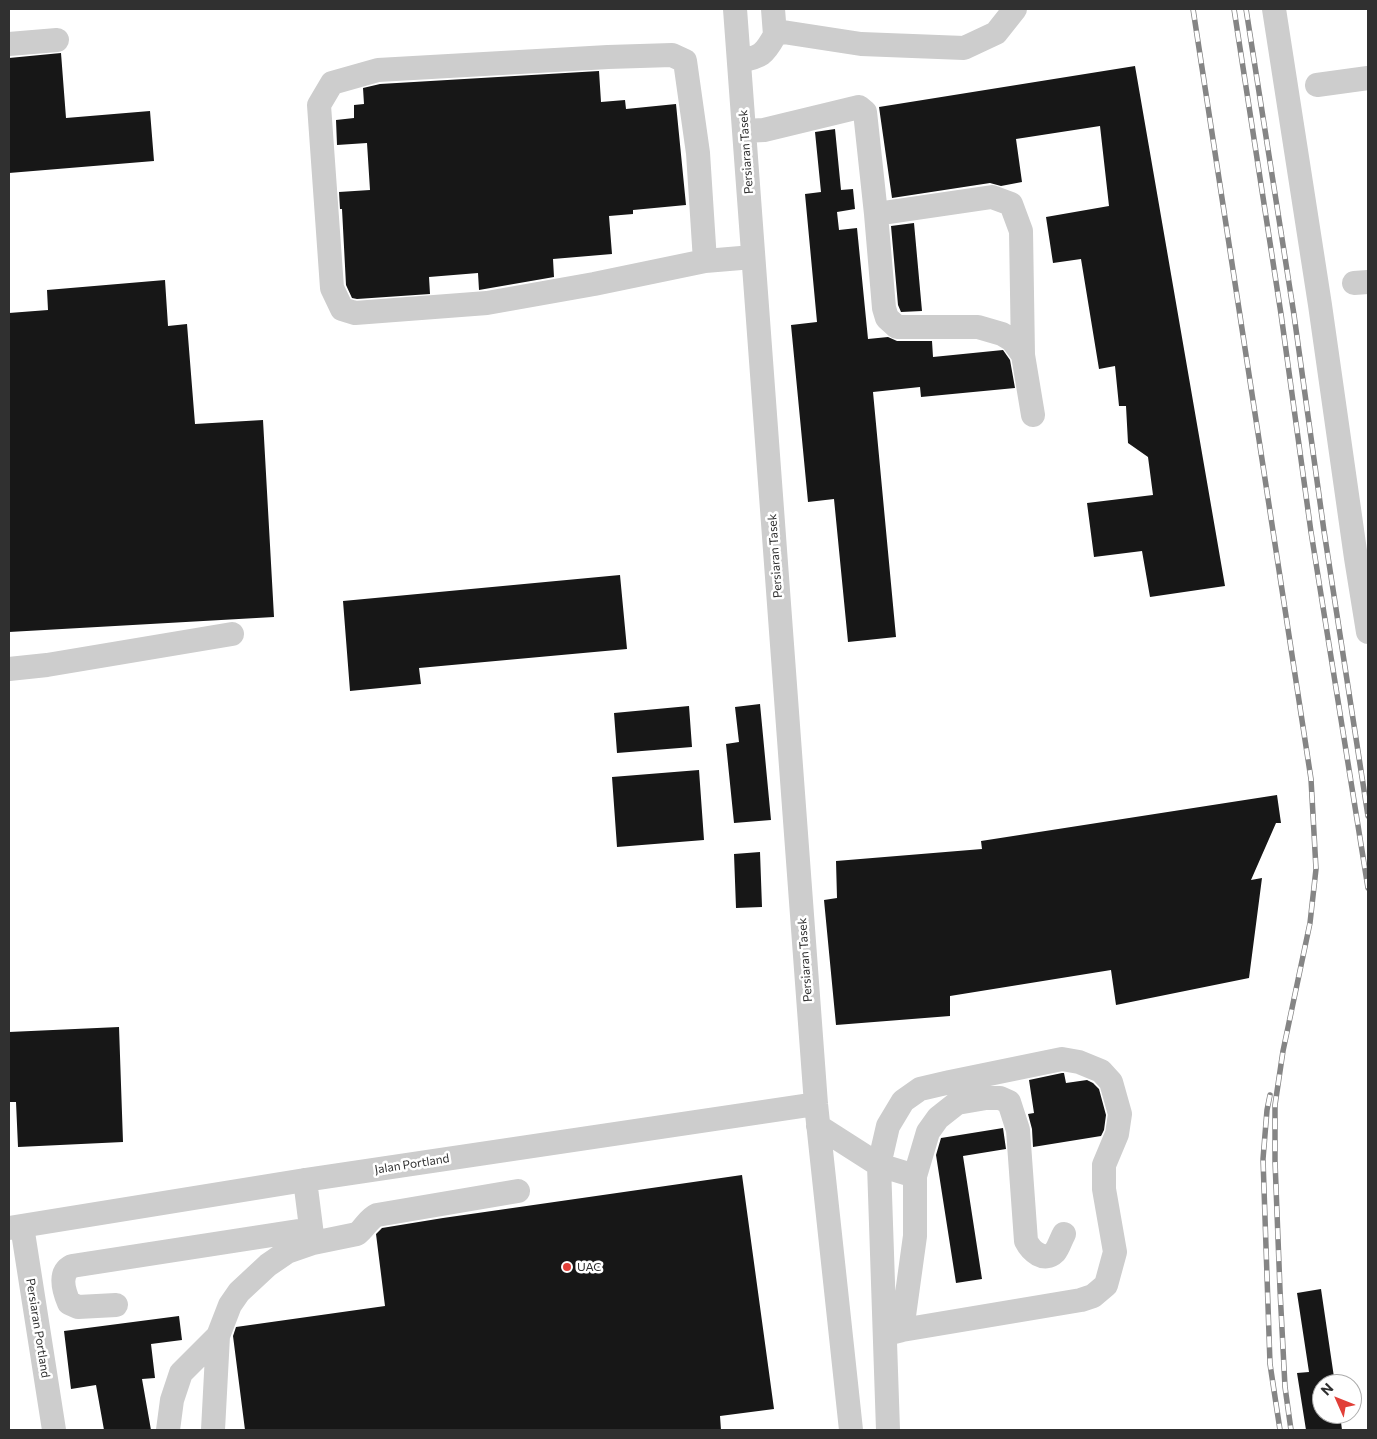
<!DOCTYPE html>
<style>
body{margin:0}
#map{position:relative;width:1377px;height:1439px;overflow:hidden;background:#fff;font-family:Commissioner,sans-serif}
canvas{display:block}
.frame{position:absolute;inset:0;border:10px solid #303030;pointer-events:none}
.north{position:absolute;left:1312px;top:1374px;width:50px;height:50px;box-sizing:border-box;background:#fff;border:1px solid #acacac;border-radius:50%;rotate:314deg;font-size:14px;font-weight:700;line-height:20px;text-align:center;color:#303030}
.north::after{content:'';display:block;margin:auto;width:18px;height:22px;background:#e13f38;clip-path:polygon(50% 0,100% 100%,50% 72%,0 100%)}
</style>
<div id="map">
<canvas width="1377" height="1439"></canvas>
<div class="frame"></div>
<div class="north">N</div>
</div>
<script>
const ctx = document.querySelector('canvas').getContext('2d');
ctx.lineJoin = 'round';
function fill(path, color) {
  ctx.fillStyle = color;
  ctx.fill(path, 'evenodd');
}
function trace(path, color, width, dash) {
  ctx.strokeStyle = color;
  ctx.lineWidth = width;
  ctx.lineCap = dash ? 'butt' : 'round';
  ctx.setLineDash(dash || []);
  ctx.stroke(path);
}
function write(font, color, halo, rows, align = 'center') {
  ctx.font = font + ' Commissioner,sans-serif';
  ctx.lineWidth = 5;
  ctx.setLineDash([]);
  ctx.textBaseline = 'middle';
  ctx.strokeStyle = halo;
  ctx.fillStyle = color;
  for (const [text, x, y, turn = 0] of rows) {
    ctx.save();
    ctx.translate(x, y);
    ctx.rotate((+turn || 0) * Math.PI / 180);
    ctx.textAlign = isNaN(turn) ? turn : align;
    if (halo) ctx.strokeText(text, 0, 0);
    ctx.fillText(text, 0, 0);
    ctx.restore();
  }
}
fill(new Path2D(`
 M61 53 66 118 150 111 154 161 9 173V58Z
 M1135 66 1225 586 1150 597 1142 551 1094 557 1087 503 1153 495 1148 457 1128 443 1126 406H1119L1115 366 1099 369 1081 259 1053 263 1046 217 1109 206 1100 126 1016 139 1022 182 1001 186 990 183 892 198 879 107Z
 M599 71 601 102 625 100 626 109 676 104 686 205 633 210V214L609 216 612 254 553 259 554 277 479 290 478 273 429 277 430 294 357 299 352 298 346 285 342 209H340L339 192 370 190 367 143 337 145 336 120 354 118V105L364 104 363 88 380 84Z
 M835 129 841 190 853 189 855 209 837 212 839 230 857 228 868 339 888 337 897 341H932L933 357 1003 350 1010 360 1015 388 921 397 920 387 873 392 896 637 848 642 834 499 808 502 791 325 817 322 805 194 821 192 815 132Z
 M914 223 922 311 901 312 898 305 891 226Z
 M165 280 168 326 187 324 195 424 263 420 274 617 9 632V313L48 310 47 290Z
 M620 575 627 649 419 668 421 684 350 691 343 601Z
 M760 704 771 820 734 823 726 744 739 742 735 707Z
 M689 706 692 747 617 753 614 713Z
 M699 770 704 840 617 847 612 777Z
 M1277 795 1281 823H1276L1251 880 1262 878 1249 978 1116 1005 1111 970 950 996V1016L836 1025 824 900 837 898 836 861 982 849 981 841Z
 M760 852 762 907 736 908 734 854Z
 M119 1027 123 1142 18 1147 16 1102H9V1032Z
 M1062 1073H1064L1066 1083 1087 1080 1093 1083 1099 1089 1106 1115 1104 1130 1101 1136 1033 1147 1032 1129 1028 1114 1034 1113 1029 1080Z
 M1003 1128 1006 1149 963 1156 982 1279 956 1283 936 1155 941 1138Z
 M742 1175 774 1409 720 1416 721 1430H245L233 1336 236 1327 385 1306 376 1234 382 1228 443 1218Z
 M1321 1289 1335 1384H1322V1414H1340L1342 1430H1306L1297 1373 1309 1372 1297 1293Z
 M179 1316 182 1340 151 1344 155 1378 142 1379 151 1430H104L96 1385 71 1389 64 1331Z`), '#171717');
trace(new Path2D(`
 M735 9 816 1104 851 1430
 M773 9 775 35
 M1274 9 1320 305 1356 558 1368 632
 M9 44 57 40
 M739 61C761 57 764 55 775 35L783 32 861 44 964 48 996 33 1015 9
 M1317 85 1368 78
 M744 131 764 130 859 107 865 112 876 214 884 308 887 318 897 327H978L1002 334 1012 340 1023 355 1033 415
 M876 214 992 197 1011 204 1021 231 1023 355
 M705 261 698 153 685 61 672 55 608 57 378 70 332 83 319 105 332 288 342 309 355 313 487 303 594 284 705 261 753 257
 M1354 283 1368 282
 M9 669 47 665 232 634
 M818 1126 879 1165 915 1176
 M22 1226 54 1430
 M9 1228 305 1180 816 1104
 M313 1243 357 1234C365 1228 368 1219 377 1215L518 1191
 M116 1305 78 1307 69 1303C64 1291 58 1273 72 1266L311 1229
 M902 1330 915 1236V1176L928 1132 938 1118 957 1103 986 1098H1000L1009 1102 1018 1130 1026 1241C1031 1251 1044 1263 1055 1252 1059 1247 1061 1239 1064 1234
 M886 1334 902 1330 1081 1300 1093 1296 1106 1285 1115 1252 1104 1189V1165L1117 1134 1120 1114 1111 1082 1101 1071 1079 1062 1062 1059 950 1082 920 1089 903 1101 888 1126 879 1165 888 1430
 M168 1430 172 1400 181 1373 218 1336
 M213 1430 218 1336 230 1305 239 1292 268 1265 287 1252 313 1243 305 1180`), '#cdcdcd', 24);
const rail = new Path2D(`
 M1193 9 1311 779 1316 869 1310 923 1283 1051 1275 1105V1161L1280 1290 1285 1387 1291 1430
 M1234 9 1281 314 1311 532 1368 888
 M1246 9 1294 315 1324 531 1368 816
 M1270 1095 1267 1110 1263 1159 1270 1364 1280 1430`);
trace(rail, '#858585', 5.5);
trace(rail, '#fff', 4, [11]);
for (const [x, y, r, color] of [
 [567,1267,5,"#e13f38"]
]) {
  const dot = new Path2D();
  dot.arc(x, y, r, 0, 2 * Math.PI);
  ctx.fillStyle = color;
  ctx.fill(dot);
  trace(dot, '#fff', 2);
}
write('12px', '#303030', '#fff', [
 ["Persiaran Tasek",746,152,-94],
 ["Persiaran Tasek",775,556,-94],
 ["Persiaran Tasek",805,960,-94],
 ["Jalan Portland",412,1164,-9],
 ["Persiaran Portland",38,1328,81]
]);
write('12px', '#303030', '#fff', [
 ["UAC",577,1267]
], 'left');
</script>
